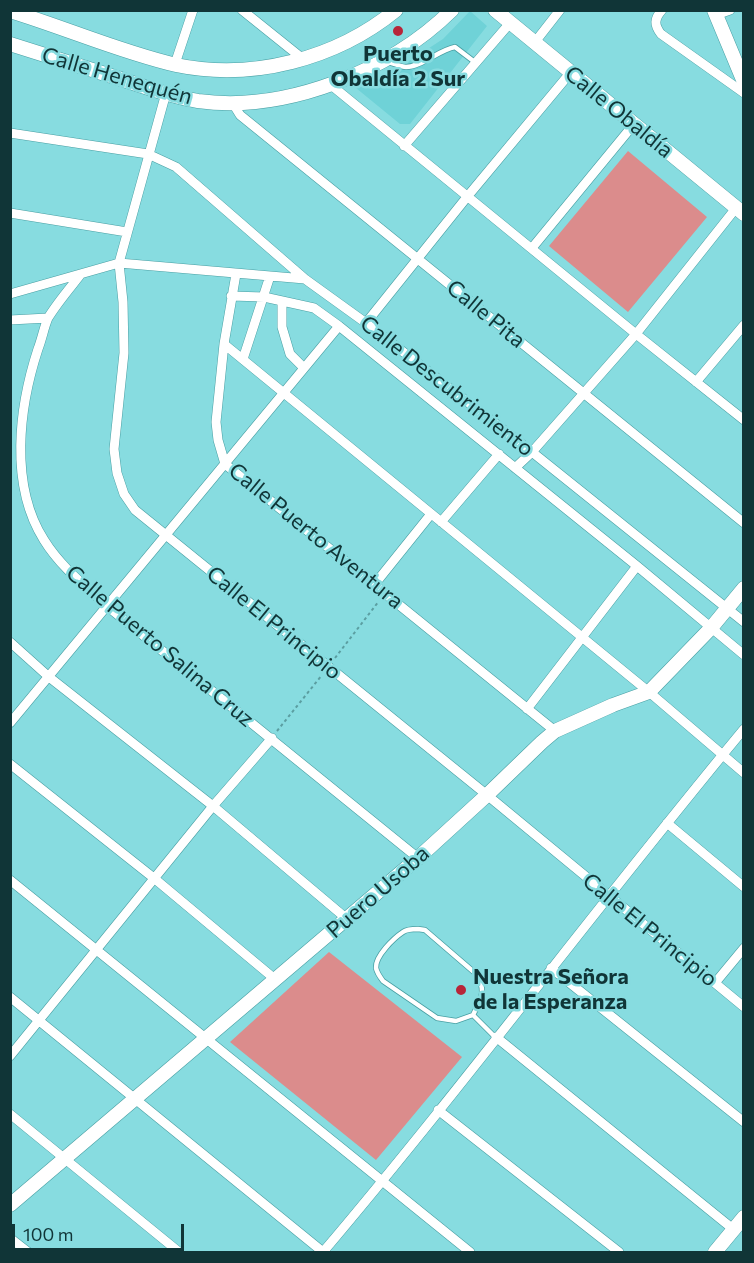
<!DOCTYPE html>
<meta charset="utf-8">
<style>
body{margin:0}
#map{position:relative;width:754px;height:1263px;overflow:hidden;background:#87dce0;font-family:Commissioner,sans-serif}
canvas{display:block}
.frame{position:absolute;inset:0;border:12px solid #103537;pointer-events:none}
.scale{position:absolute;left:12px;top:1224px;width:172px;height:27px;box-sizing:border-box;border:3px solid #103537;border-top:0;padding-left:8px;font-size:18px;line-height:21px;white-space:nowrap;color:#103537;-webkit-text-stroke:4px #87dce0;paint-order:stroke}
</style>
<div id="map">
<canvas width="754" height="1263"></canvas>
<div class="frame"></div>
<div class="scale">100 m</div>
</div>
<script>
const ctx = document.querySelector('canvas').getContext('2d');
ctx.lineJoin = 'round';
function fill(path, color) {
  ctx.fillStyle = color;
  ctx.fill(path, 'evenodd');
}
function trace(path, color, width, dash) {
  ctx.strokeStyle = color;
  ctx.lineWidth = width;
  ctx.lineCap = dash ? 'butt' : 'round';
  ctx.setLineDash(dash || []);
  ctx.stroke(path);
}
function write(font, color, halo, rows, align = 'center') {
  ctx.font = font + ' Commissioner,sans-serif';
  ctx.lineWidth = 5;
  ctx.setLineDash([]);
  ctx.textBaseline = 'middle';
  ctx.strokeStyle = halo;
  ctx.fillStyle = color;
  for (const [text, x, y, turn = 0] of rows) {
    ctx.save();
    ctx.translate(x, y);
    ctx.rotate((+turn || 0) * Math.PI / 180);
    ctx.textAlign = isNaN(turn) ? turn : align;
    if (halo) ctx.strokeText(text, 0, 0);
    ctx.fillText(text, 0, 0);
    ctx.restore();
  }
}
fill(new Path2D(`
 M470 11 487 26 410 124H400L356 88 389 74 443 39Z`), '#6fd2d7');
fill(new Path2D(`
 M628 151 707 217 628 312 549 246Z
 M329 952 462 1057 376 1160 230 1042Z`), '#db8c8c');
const lane = new Path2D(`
 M388 62C393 63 401 67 406 67 421 67 439 50 455 47L476 63
 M418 929 425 930 475 973C487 990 482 997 473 1015L456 1021 437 1018 383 981C380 977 377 973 376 968 375 956 394 938 403 932 407 929 413 929 418 929Z
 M473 1015 495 1037`);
const street = new Path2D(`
 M242 10 303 59
 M662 10C654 19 654 25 661 34L744 93
 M716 15 730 10
 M535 42 560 10
 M175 64 193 10
 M331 85 636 334 744 420
 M166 93 119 263 123 302 124 353 114 449 117 473 124 494 135 510 487 795 744 1007
 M232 102 240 115 744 523
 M10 133 148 154 176 167 305 279 366 323 532 452 744 622
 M404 146 510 23
 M10 213 127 232
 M532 248 634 124
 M81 274C70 288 57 303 48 318 44 327 42 339 38 349 19 407 9 485 44 540 60 566 84 585 107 606L418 858
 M236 274 224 344 216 422 218 440 225 464 555 731
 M10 294 119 263 305 279
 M231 296 264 297 314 308 339 326 637 566 744 655
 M282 301V327L290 354 304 368
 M10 320 48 318
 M366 323 467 197 571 72
 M224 344 649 692 744 773
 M243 359 270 276
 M696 382 744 325
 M515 468 532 452 636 334 736 208
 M441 522 499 454
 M374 585 431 514
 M10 642 49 677 213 806 347 919
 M527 709 637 566
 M10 723 339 326
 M10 764 155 879 276 980
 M667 823 744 887
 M10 880 470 1252
 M551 968 744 1122
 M715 983 744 948
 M10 997 323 1252
 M496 1037 733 1229
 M10 1056 213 806 272 738
 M438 1110 619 1252
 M10 1114 179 1252
 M10 1238 28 1252
 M323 1252C467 1082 601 901 744 729`);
const secondary = new Path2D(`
 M495 10 744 214
 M714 10 744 82
 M10 11C66 28 120 52 176 65 252 81 336 59 396 10
 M10 44C48 56 86 68 124 80 148 88 173 97 198 101 286 113 390 71 452 10
 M10 1205 418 858 487 795 542 742 555 731 613 705 649 692 711 628 744 588
 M715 1252 744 1217`);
trace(lane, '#489fa3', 6);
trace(street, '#489fa3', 10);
trace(secondary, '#489fa3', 15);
trace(new Path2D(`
 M335 658 379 601
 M277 731 322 675`), '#5b9ea1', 2, [3, 3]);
trace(lane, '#fff', 4.5);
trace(street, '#fff', 9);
trace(secondary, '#fff', 14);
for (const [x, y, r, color] of [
 [398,31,6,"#b72539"],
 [461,990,6,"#b72539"]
]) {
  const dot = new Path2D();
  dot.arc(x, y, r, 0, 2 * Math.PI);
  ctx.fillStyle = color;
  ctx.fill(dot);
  trace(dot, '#87dce0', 2);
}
write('bold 22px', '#103537', '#87dce0', [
 ["Puerto",398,54],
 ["Obaldía 2 Sur",398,79],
 ["Nuestra Señora",473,977,"left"],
 ["de la Esperanza",473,1002,"left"]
]);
write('22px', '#103537', '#87dce0', [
 ["Calle Henequén",117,76,16],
 ["Calle Obaldía",619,112,39],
 ["Calle Pita",486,314,39],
 ["Calle Descubrimiento",447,386,38],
 ["Calle Puerto Aventura",316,536,39],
 ["Calle El Principio",274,623,39],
 ["Calle Puerto Salina Cruz",160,646,40],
 ["Puero Usoba",378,892,-41],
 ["Calle El Principio",650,930,39]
]);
</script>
